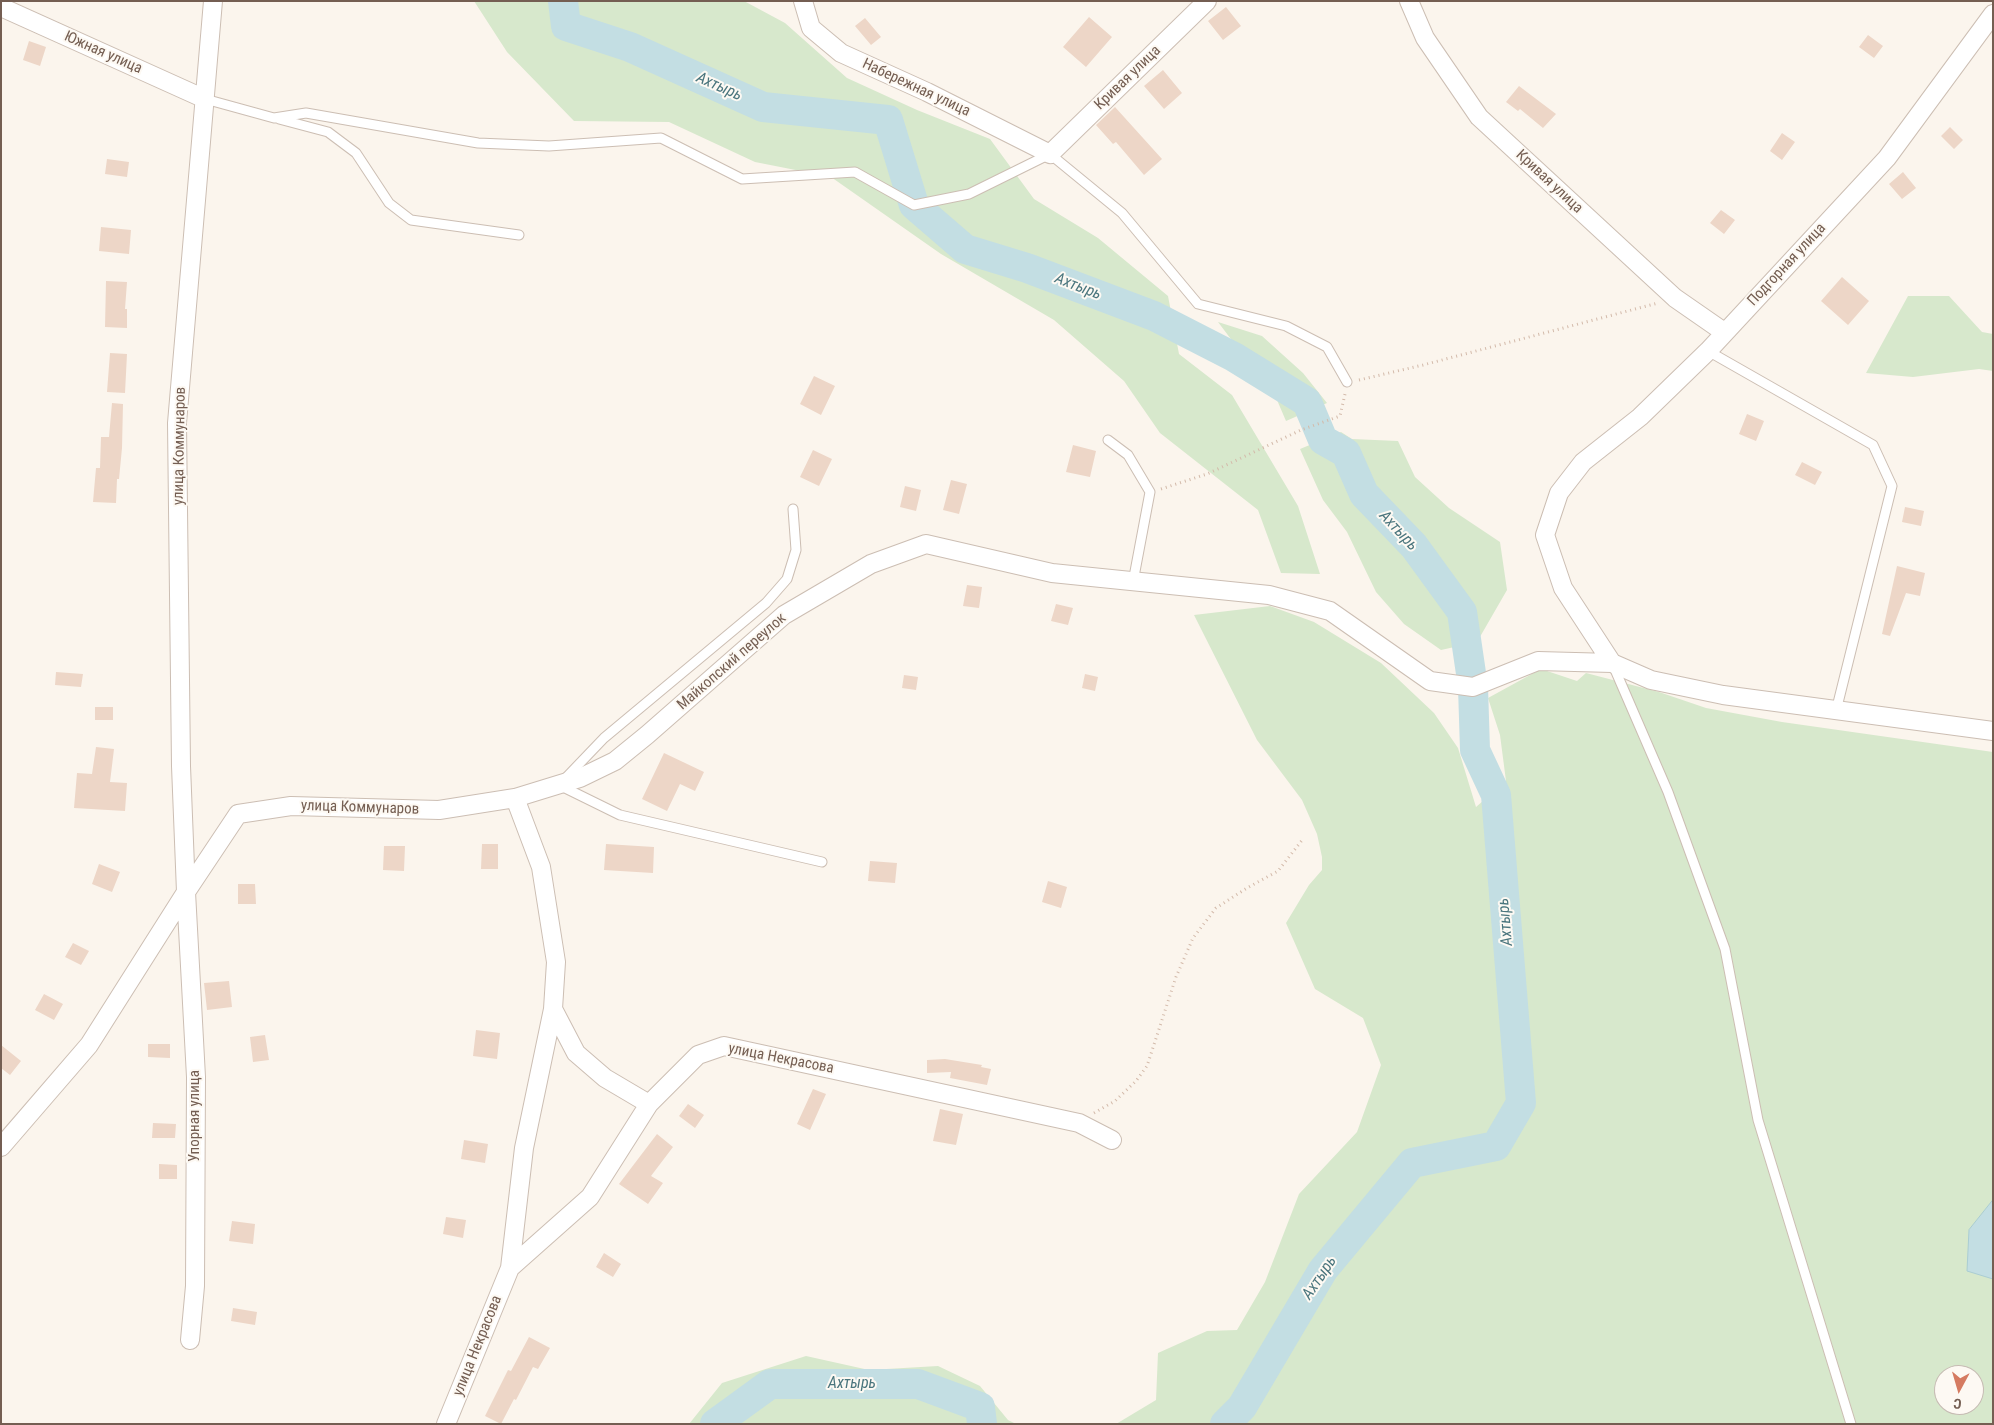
<!DOCTYPE html>
<meta charset="utf-8">
<style>
body{margin:0}
#map{position:relative;width:1994px;height:1425px;overflow:hidden;background:#fbf5ed;font-family:"Roboto Condensed",sans-serif}
canvas{display:block}
.frame{position:absolute;inset:0;border:2px solid #745e52;pointer-events:none}
.north{position:absolute;left:1934px;top:1365px;width:50px;height:50px;box-sizing:border-box;background:#fdf9f3;border:1px solid #c6bbb3;border-radius:50%;rotate:186deg;font-size:14px;font-weight:700;line-height:20px;text-align:center;color:#745e52}
.north::after{content:'';display:block;margin:auto;width:18px;height:22px;background:#d57b61;clip-path:polygon(50% 0,100% 100%,50% 72%,0 100%)}
</style>
<div id="map">
<canvas width="1994" height="1425"></canvas>
<div class="frame"></div>
<div class="north">С</div>
</div>
<script>
const ctx = document.querySelector('canvas').getContext('2d');
ctx.lineJoin = 'round';
function fill(path, color) {
  ctx.fillStyle = color;
  ctx.fill(path, 'evenodd');
}
function trace(path, color, width, dash) {
  ctx.strokeStyle = color;
  ctx.lineWidth = width;
  ctx.lineCap = dash ? 'butt' : 'round';
  ctx.setLineDash(dash || []);
  ctx.stroke(path);
}
function write(font, color, halo, rows, align = 'center') {
  ctx.font = font + ' "Roboto Condensed",sans-serif';
  ctx.lineWidth = 4;
  ctx.setLineDash([]);
  ctx.textBaseline = 'middle';
  ctx.strokeStyle = halo;
  ctx.fillStyle = color;
  for (const [text, x, y, turn = 0] of rows) {
    ctx.save();
    ctx.translate(x, y);
    ctx.rotate((+turn || 0) * Math.PI / 180);
    ctx.textAlign = isNaN(turn) ? turn : align;
    if (halo) ctx.strokeText(text, 0, 0);
    ctx.fillText(text, 0, 0);
    ctx.restore();
  }
}
fill(new Path2D(`
 M474 1H744L785 23 847 78 917 110 990 139 1034 199 1098 238 1168 296 1179 354 1232 395 1298 506 1320 574 1281 573 1258 510 1160 433 1124 381 1054 320 941 254 831 177 755 162 669 122 574 121 507 52Z
 M1908 296H1949L1982 332 1993 334V371L1979 369 1913 377 1866 373Z
 M1218 322 1262 336 1303 373 1327 403 1286 421 1277 400Z
 M1341 432 1352 439 1398 441 1415 477 1449 508 1500 542 1507 590 1477 642 1441 650 1404 624 1376 592 1347 532 1323 500 1300 449Z
 M1270 606 1314 622 1381 663 1434 713 1458 748 1476 807 1506 781 1500 735 1488 698 1541 669 1577 681 1586 673 1659 692 1706 708 1782 722 1993 752V1424H1116L1156 1400 1158 1353 1207 1331 1237 1330 1265 1282 1299 1194 1357 1132 1381 1065 1363 1018 1315 989 1286 923 1309 885 1322 870V857L1317 834 1302 800 1257 740 1194 615ZM1944 1375H1974V1405H1944Z
 M806 1356 869 1370 938 1366 980 1386 1008 1420 1016 1424H689L722 1383Z`), '#d7e8cc');
const water = new Path2D(`
 M1993 1200V1279L1967 1271 1969 1230Z`);
fill(water, '#c3dee3');
trace(water, '#aacdd3', 1);
trace(new Path2D(`
 M563 1 566 26 630 47 763 107 888 120 914 205 965 249 1027 268 1154 316 1234 357 1307 402 1323 440 1346 453 1364 494 1414 546 1462 612 1473 687 1475 750 1496 795 1521 1103 1496 1146 1412 1163 1323 1270 1242 1407 1225 1424
 M715 1424 770 1384H918L980 1407 982 1424`), '#c3dee3', 30);
fill(new Path2D(`
 M1226 7 1241 26 1223 40 1208 21Z
 M1089 17 1112 37 1086 67 1063 47Z
 M865 18 881 37 871 45 855 26Z
 M1868 35 1883 46 1874 58 1859 47Z
 M29 41 46 47 40 66 23 60Z
 M1163 70 1182 93 1164 109 1144 86Z
 M1519 86 1556 114 1543 128 1520 109 1518 111 1506 102Z
 M1115 107 1162 159 1144 175 1116 142 1113 144 1096 125Z
 M1950 127 1963 140 1954 149 1941 136Z
 M1782 133 1795 142 1782 160 1770 151Z
 M107 159 129 162 127 177 105 174Z
 M1903 172 1916 188 1902 199 1889 184Z
 M1721 210 1735 220 1724 234 1710 223Z
 M101 227 131 230 129 254 99 251Z
 M1842 277 1869 301 1848 325 1821 301Z
 M106 281 127 282 125 309H127V328L105 327Z
 M110 353 127 354 125 393 107 392Z
 M814 376 835 386 821 415 800 404Z
 M112 403 123 404 122 448 119 479H117L116 503 93 502 96 468H100L101 437H109Z
 M1747 414 1764 421 1756 441 1739 434Z
 M1073 445 1096 451 1090 477 1066 472Z
 M813 450 832 459 819 486 800 477Z
 M1802 462 1822 472 1815 485 1795 475Z
 M951 480 967 484 959 514 943 510Z
 M905 486 921 490 916 511 900 507Z
 M1905 507 1924 511 1921 526 1902 522Z
 M1897 566 1925 573 1920 596 1906 593 1890 636 1882 634Z
 M967 585 982 587 979 608 963 606Z
 M1056 604 1073 608 1068 625 1051 621Z
 M56 672 83 674 81 687 55 685Z
 M1085 674 1098 677 1095 691 1082 688Z
 M904 675 918 677 916 690 902 688Z
 M95 707H113V720H95Z
 M96 747 114 749 110 782 127 783 125 811 74 808 77 773 92 774Z
 M664 753 704 772 695 791 680 784 667 811 642 799Z
 M482 844H498V869H481Z
 M606 844 654 847 653 873 604 870Z
 M384 846H405L404 871 383 870Z
 M870 861 897 863 895 883 868 881Z
 M99 864 120 872 112 892 92 884Z
 M1048 881 1067 887 1061 908 1042 902Z
 M238 884H255L256 904H238Z
 M73 943 89 951 81 965 65 957Z
 M229 981 232 1007 207 1010 204 983Z
 M44 994 63 1004 54 1020 35 1010Z
 M476 1030 500 1033 497 1059 473 1056Z
 M265 1035 269 1060 253 1062 250 1037Z
 M148 1044H170V1058L148 1057Z
 M1 1045 21 1061 10 1075 1 1068Z
 M945 1059 982 1065 981 1067 991 1069 987 1085 950 1078 951 1072 927 1073V1060Z
 M813 1089 826 1094 810 1130 797 1124Z
 M688 1104 704 1115 695 1128 679 1116Z
 M940 1109 963 1114 956 1145 933 1141Z
 M153 1123 176 1124 175 1138H152Z
 M657 1134 673 1147 651 1176 663 1183 648 1204 619 1184Z
 M464 1140 488 1144 485 1163 461 1159Z
 M159 1164 177 1165V1179H159Z
 M446 1217 466 1220 463 1238 443 1234Z
 M232 1221 255 1224 253 1244 229 1241Z
 M604 1253 621 1264 613 1277 596 1267Z
 M233 1308 257 1312 255 1325 231 1321Z
 M529 1337 550 1348 538 1369 533 1367 516 1400 514 1399 501 1424 485 1416 508 1370 511 1371Z`), '#edd6c7');
const lane = new Path2D(`
 M205 99 274 118 306 113 478 143 549 146 661 138 742 179 855 172 914 205 969 194 1050 154 1122 213 1198 304 1286 326 1327 347 1347 382
 M279 119 328 132 356 153 389 203 411 220 519 235
 M1708 351 1873 445 1892 486 1836 711
 M1108 440 1128 455 1150 492 1133 582
 M793 509 796 550 787 579 766 603 604 738 559 785 620 815 822 862
 M1613 665 1668 792 1725 949 1758 1120 1851 1424`);
const street = new Path2D(`
 M803 1 811 28 841 53 927 92 1050 154 1207 1
 M1409 1 1425 38 1479 117 1675 298 1724 332
 M1 7 205 99
 M1993 14 1887 158 1708 351 1640 417 1583 462 1559 493 1545 535 1563 588 1612 663 1651 680 1723 695 1993 731
 M553 1009 576 1053 605 1078 649 1104
 M1 1147 89 1045 186 892 181 766 177 423 213 1
 M510 1268 590 1197 649 1104 698 1055 724 1046 1079 1123 1112 1140
 M190 1340 195 1286 196 1077 186 892 238 814 291 806 439 810 515 798 580 778 615 761 647 735 784 615 871 564 926 544 1052 573 1269 595 1330 611 1430 681 1473 687 1538 661 1612 663
 M446 1424 510 1268 524 1148 553 1009 556 962 541 867 515 798`);
trace(lane, '#ccbeb3', 11);
trace(street, '#ccbeb3', 20);
trace(new Path2D(`
 M1359 380 1423 365 1658 303
 M1161 489 1207 474 1301 430 1340 416 1345 394
 M1094 1113 1115 1101 1136 1081 1147 1066 1176 977 1193 938 1216 908 1247 888 1278 871 1303 839`), '#d3baaa', 3, [1, 4]);
trace(lane, '#fff', 9);
trace(street, '#fff', 18);
write('15px', '#745e52', '#fdf9f3', [
 ["Южная улица",103,53,24],
 ["Кривая улица",1128,78,-44],
 ["Набережная улица",916,88,25],
 ["Кривая улица",1549,182,43],
 ["Подгорная улица",1787,265,-47],
 ["улица Коммунаров",180,446,-89],
 ["Майкопский переулок",732,662,-41],
 ["улица Коммунаров",360,808,2],
 ["улица Некрасова",781,1059,11],
 ["Упорная улица",195,1116,-90],
 ["улица Некрасова",478,1346,-68]
]);
write('italic 16px', '#4a757d', '#fdf9f3', [
 ["Ахтырь",719,87,24],
 ["Ахтырь",1078,287,21],
 ["Ахтырь",1398,531,47],
 ["Ахтырь",1506,922,-95],
 ["Ахтырь",1320,1278,-56],
 ["Ахтырь",852,1384]
]);
</script>
